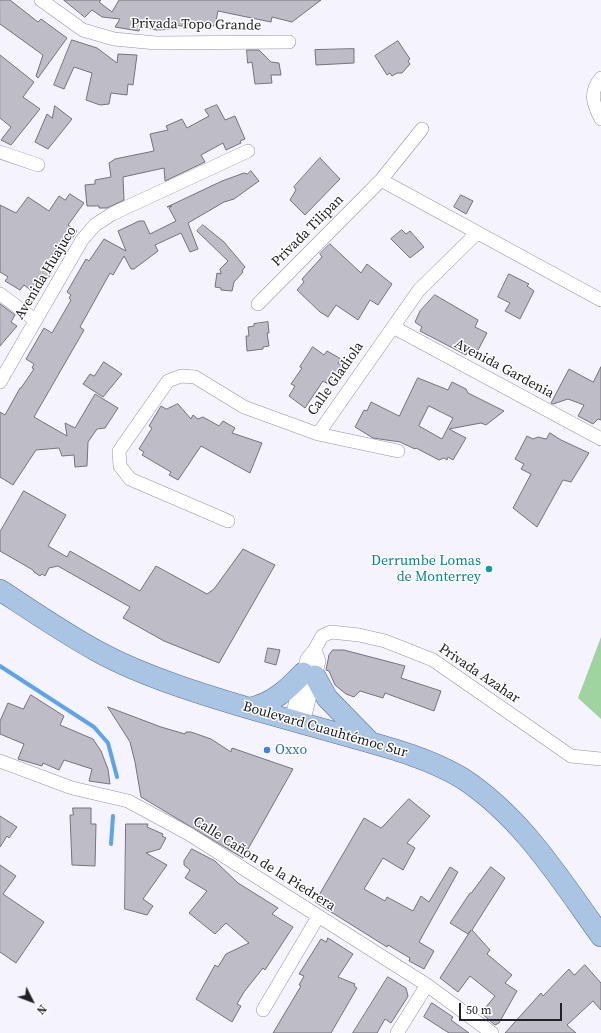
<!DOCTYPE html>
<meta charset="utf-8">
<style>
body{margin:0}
#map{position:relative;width:601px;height:1033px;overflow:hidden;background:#f5f3fe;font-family:"Source Serif 4",serif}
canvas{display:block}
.north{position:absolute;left:12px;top:981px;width:40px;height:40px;-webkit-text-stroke:3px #fff;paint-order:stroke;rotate:132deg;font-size:11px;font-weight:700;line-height:16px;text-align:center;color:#222226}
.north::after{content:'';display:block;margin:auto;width:14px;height:18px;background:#222226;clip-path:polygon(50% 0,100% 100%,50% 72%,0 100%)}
.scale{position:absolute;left:459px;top:1003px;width:103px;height:18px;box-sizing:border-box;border:2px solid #222226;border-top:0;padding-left:5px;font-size:12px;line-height:14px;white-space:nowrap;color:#222226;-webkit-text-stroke:3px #fff;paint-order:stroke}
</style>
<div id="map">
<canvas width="601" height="1033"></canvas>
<div class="north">N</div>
<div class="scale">50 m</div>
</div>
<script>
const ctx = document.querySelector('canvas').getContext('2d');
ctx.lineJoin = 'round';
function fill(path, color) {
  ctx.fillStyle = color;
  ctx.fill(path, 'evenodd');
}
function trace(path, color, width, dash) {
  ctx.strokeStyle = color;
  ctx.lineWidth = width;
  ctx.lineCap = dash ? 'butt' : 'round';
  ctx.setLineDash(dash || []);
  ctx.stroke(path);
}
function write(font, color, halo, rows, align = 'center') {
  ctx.font = font + ' "Source Serif 4",serif';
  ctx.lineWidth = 3;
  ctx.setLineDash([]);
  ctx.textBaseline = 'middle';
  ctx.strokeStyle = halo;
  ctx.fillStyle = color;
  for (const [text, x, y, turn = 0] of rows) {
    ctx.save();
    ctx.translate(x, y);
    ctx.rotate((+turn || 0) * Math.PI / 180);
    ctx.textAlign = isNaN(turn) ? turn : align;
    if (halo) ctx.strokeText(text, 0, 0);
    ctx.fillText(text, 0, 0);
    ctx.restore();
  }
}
fill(new Path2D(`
 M601 637V719L578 698Z`), '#9fd39f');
trace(new Path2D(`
 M0 666 94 727 108 743 117 777
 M111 844 113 816`), '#5da4ea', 4);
const building = new Path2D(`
 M0 0H10L38 22 41 19 67 38 38 78 36 76 43 55 0 24Z
 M64 0H101L99 2 112 12 119 0H321L292 22 272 17 271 22 218 11 215 26 188 22 187 27 175 25V29L156 30 140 26 139 31 115 27 120 19 102 17 92 10 85 17Z
 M72 40 97 48 117 63 118 54 137 55 133 85 128 84 127 95 111 93 109 104 100 105 86 100 92 73 74 67 64 89 54 85Z
 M398 41 410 59 408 61 410 64 402 73H397L392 76 390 73 387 75 375 56Z
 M354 49V63L316 65 315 50Z
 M247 50H259L271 62 279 63 281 75H271L272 83 255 84 252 62 248 63Z
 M0 55 34 82 23 97 40 109 11 145 1 140 11 127 0 118Z
 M217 105 225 120 235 116 245 139 240 141 241 143 226 150 223 143 201 155 205 162 165 181 164 168 123 177 124 200 107 208H99V206H87L85 185 95 184V180L111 177 109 163 115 159 154 151 150 134 168 130 166 126 182 119 187 128 209 116 205 110Z
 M55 106 72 119 48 149 35 142 47 114 52 118Z
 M320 158 340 179 305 215 290 200 296 190 294 187Z
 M251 171 259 181 234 199 224 202 188 223 198 249 190 252 181 233 155 245 158 251 134 269H131L124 256 113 275 110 273 80 327 84 330 34 417 67 436 65 423 75 428 95 394 118 408 105 428 97 429 88 442 87 466 75 467 74 455 62 456 59 448 36 450 13 485 0 477V412L5 415 20 388H21L34 369 32 368 34 364 26 359 44 328 52 333 71 300 69 298 71 295 67 292 86 259 89 261 104 239 126 251 118 231 139 221H144L150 234 176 221 169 208 172 206 167 207 222 181 244 173 247 174Z
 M70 194 84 203 68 225 77 231 63 252 57 247 45 267 52 272 37 295 24 285 20 290 5 281 8 277 0 272V205L16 213 28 197 49 211 59 196 65 200Z
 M461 195 473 201 466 214 454 207Z
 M203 225 224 242 245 267 242 271 243 272 234 282 232 291 221 290V288L215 287 217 273 221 274 220 269 228 261 197 231Z
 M402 230 406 234 410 231 424 247 410 258 391 239Z
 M330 244 361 273 367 264 392 284 378 305 370 300 358 320 336 305 328 317 320 312 297 290 304 282 302 279 322 257 320 254Z
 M509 274 529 284 527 286 534 291 520 319 505 311 510 303 498 297Z
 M435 295 478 320 475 327 487 333 476 354 469 350 466 355 420 331 422 327 415 322 420 311Z
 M0 304 15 315 11 322 17 326 0 346Z
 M268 322 269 333H267L269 346 263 347V349L247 351 246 336H249L248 327 254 326V324Z
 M313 347 324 355 327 351 341 359 338 363 345 368 333 387 323 381 305 408 289 396 295 386 291 384 302 368 300 367Z
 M104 362 122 374 103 397 83 384 90 374 94 376Z
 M601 367V420L598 419 593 424 578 416 584 405 568 399 553 404 551 403 569 369 593 382Z
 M418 378 448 390 452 382 466 389 468 393 504 411 486 425 481 423 449 429 466 438 453 460 448 457 447 460 444 458 439 460 416 448 415 449 400 442 373 438 355 427 364 410 367 411 371 402 399 416ZM429 406 453 418 442 439 419 426Z
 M178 404 191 419 193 415 198 419 203 417 219 426 223 421 235 428 232 433 262 443 250 473 201 446 178 480 169 475 171 472 142 455 144 452 139 449 152 428 149 426 161 406 166 409Z
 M550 433 561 440 589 453 571 482 563 480 537 527 513 508 531 474 521 469 524 464 515 459 527 436 533 439 538 437 546 439Z
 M24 491 66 515 48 546 67 557 70 551 140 591 156 566 207 594 214 589 243 549 275 565 219 663 164 641 123 618 130 607 58 566 49 568 45 576 42 574 40 576 34 572 33 570 0 551V532Z
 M268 648 280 650 276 665 265 662Z
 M333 650H344L405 666 401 678 441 691 434 711 385 693 383 698 360 691 354 697 346 694 335 685 329 671 326 670 329 655Z
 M31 695 64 716 60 725 93 739 101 751 108 769 110 784 89 781 92 769 64 760 59 770 43 763 42 766 18 759 24 744 0 734V721L8 703 23 709Z
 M108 707 161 727 185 734 186 732H191L211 739 231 752 232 748 293 769 243 858 141 797 135 762 130 742Z
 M409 799 430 816 407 843 415 848 403 870 383 858 364 889 385 901 387 897 413 911 421 896 429 902 450 867 458 872 419 942 434 951 424 969 409 961 410 958 388 945 387 947 315 902 364 818 381 828Z
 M73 808H91V824H96L95 866 72 865 70 815H73Z
 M0 816 17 827 9 838 7 836 0 847Z
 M126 824H148L147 827 163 834 162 836 166 838 160 849 146 853 167 865 143 899 153 906 147 915 125 909Z
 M192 849 215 861 238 883 278 908 272 914 293 927 265 970 263 968 244 992 237 1004 241 1006 232 1022 196 999 215 965 218 967 226 954 249 943 226 923 215 934 189 913 207 891 185 878 190 870 184 865V861Z
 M0 865 16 876 3 894 44 922 16 963 0 952Z
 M491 867 505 878 472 930 490 950 487 954 512 975 505 983 517 991 499 1023 495 1025 481 1013 495 996 470 976 458 992 440 978 471 930 468 934 450 923 470 893H471Z
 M328 938 353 954 338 977 355 984 354 986 357 988 331 1033H273L301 986 299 985 304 976 299 974 321 939 326 942Z
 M585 965 601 983V1010L593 1001 567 1025 576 1033H505L541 993 543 996 569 969 574 975Z
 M388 977 406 988 408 996 407 998 391 1023 385 1019 377 1033H353Z
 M432 1003 453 1017 451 1020 469 1033H449L424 1017Z`);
fill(building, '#bebcc7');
trace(building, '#74727c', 1);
const street = new Path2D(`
 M41 0 83 30 114 39 156 43 289 42
 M601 78C589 92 593 104 601 119
 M0 152 38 165
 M381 180 601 300
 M0 294 35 320
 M258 304 381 180 422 129
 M393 327 601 439
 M0 382 82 240 95 225 112 214 248 151
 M318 434 419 290 477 233
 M228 521 130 479 120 466 119 451 168 381 181 376 195 377 244 407 318 434 398 451
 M291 720 307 659 315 649 322 636 331 632 359 635 385 641 433 660 571 756 601 759
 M303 723 319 661 315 649
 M0 761 72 788 128 801 189 834 427 985 492 1033
 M263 1010 318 917
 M397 1033 427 985`);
const primary = new Path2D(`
 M0 590C32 611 64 633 97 651 144 677 210 697 262 712 294 721 326 730 358 739 394 749 430 759 462 778 522 817 560 879 601 936
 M315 676 327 698 368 740
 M250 708C272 704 288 689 303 673`);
trace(street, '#96939d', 14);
trace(primary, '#557295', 22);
trace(street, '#fff', 13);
trace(primary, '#aac4e3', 21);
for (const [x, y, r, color] of [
 [489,569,4,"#0f9aa8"],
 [267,750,4,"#3f7fe0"]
]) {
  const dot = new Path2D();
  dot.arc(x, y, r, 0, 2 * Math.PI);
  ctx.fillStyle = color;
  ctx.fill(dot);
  trace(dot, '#fff', 1.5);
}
write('14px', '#222226', '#fff', [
 ["Privada Topo Grande",196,25,1],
 ["Privada Tilipan",308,231,-45],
 ["Avenida Huajuco",46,273,-59],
 ["Avenida Gardenia",504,369,28],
 ["Calle Gladiola",336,379,-55],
 ["Privada Azahar",479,674,34],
 ["Boulevard Cuauhtémoc Sur",325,730,16],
 ["Calle Cañon de la Piedrera",264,864,32]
]);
write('14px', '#0d838f', '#fff', [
 ["Derrumbe Lomas",481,561],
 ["de Monterrey",481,577]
], 'right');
write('14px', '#366cbe', '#fff', [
 ["Oxxo",275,750]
], 'left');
</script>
